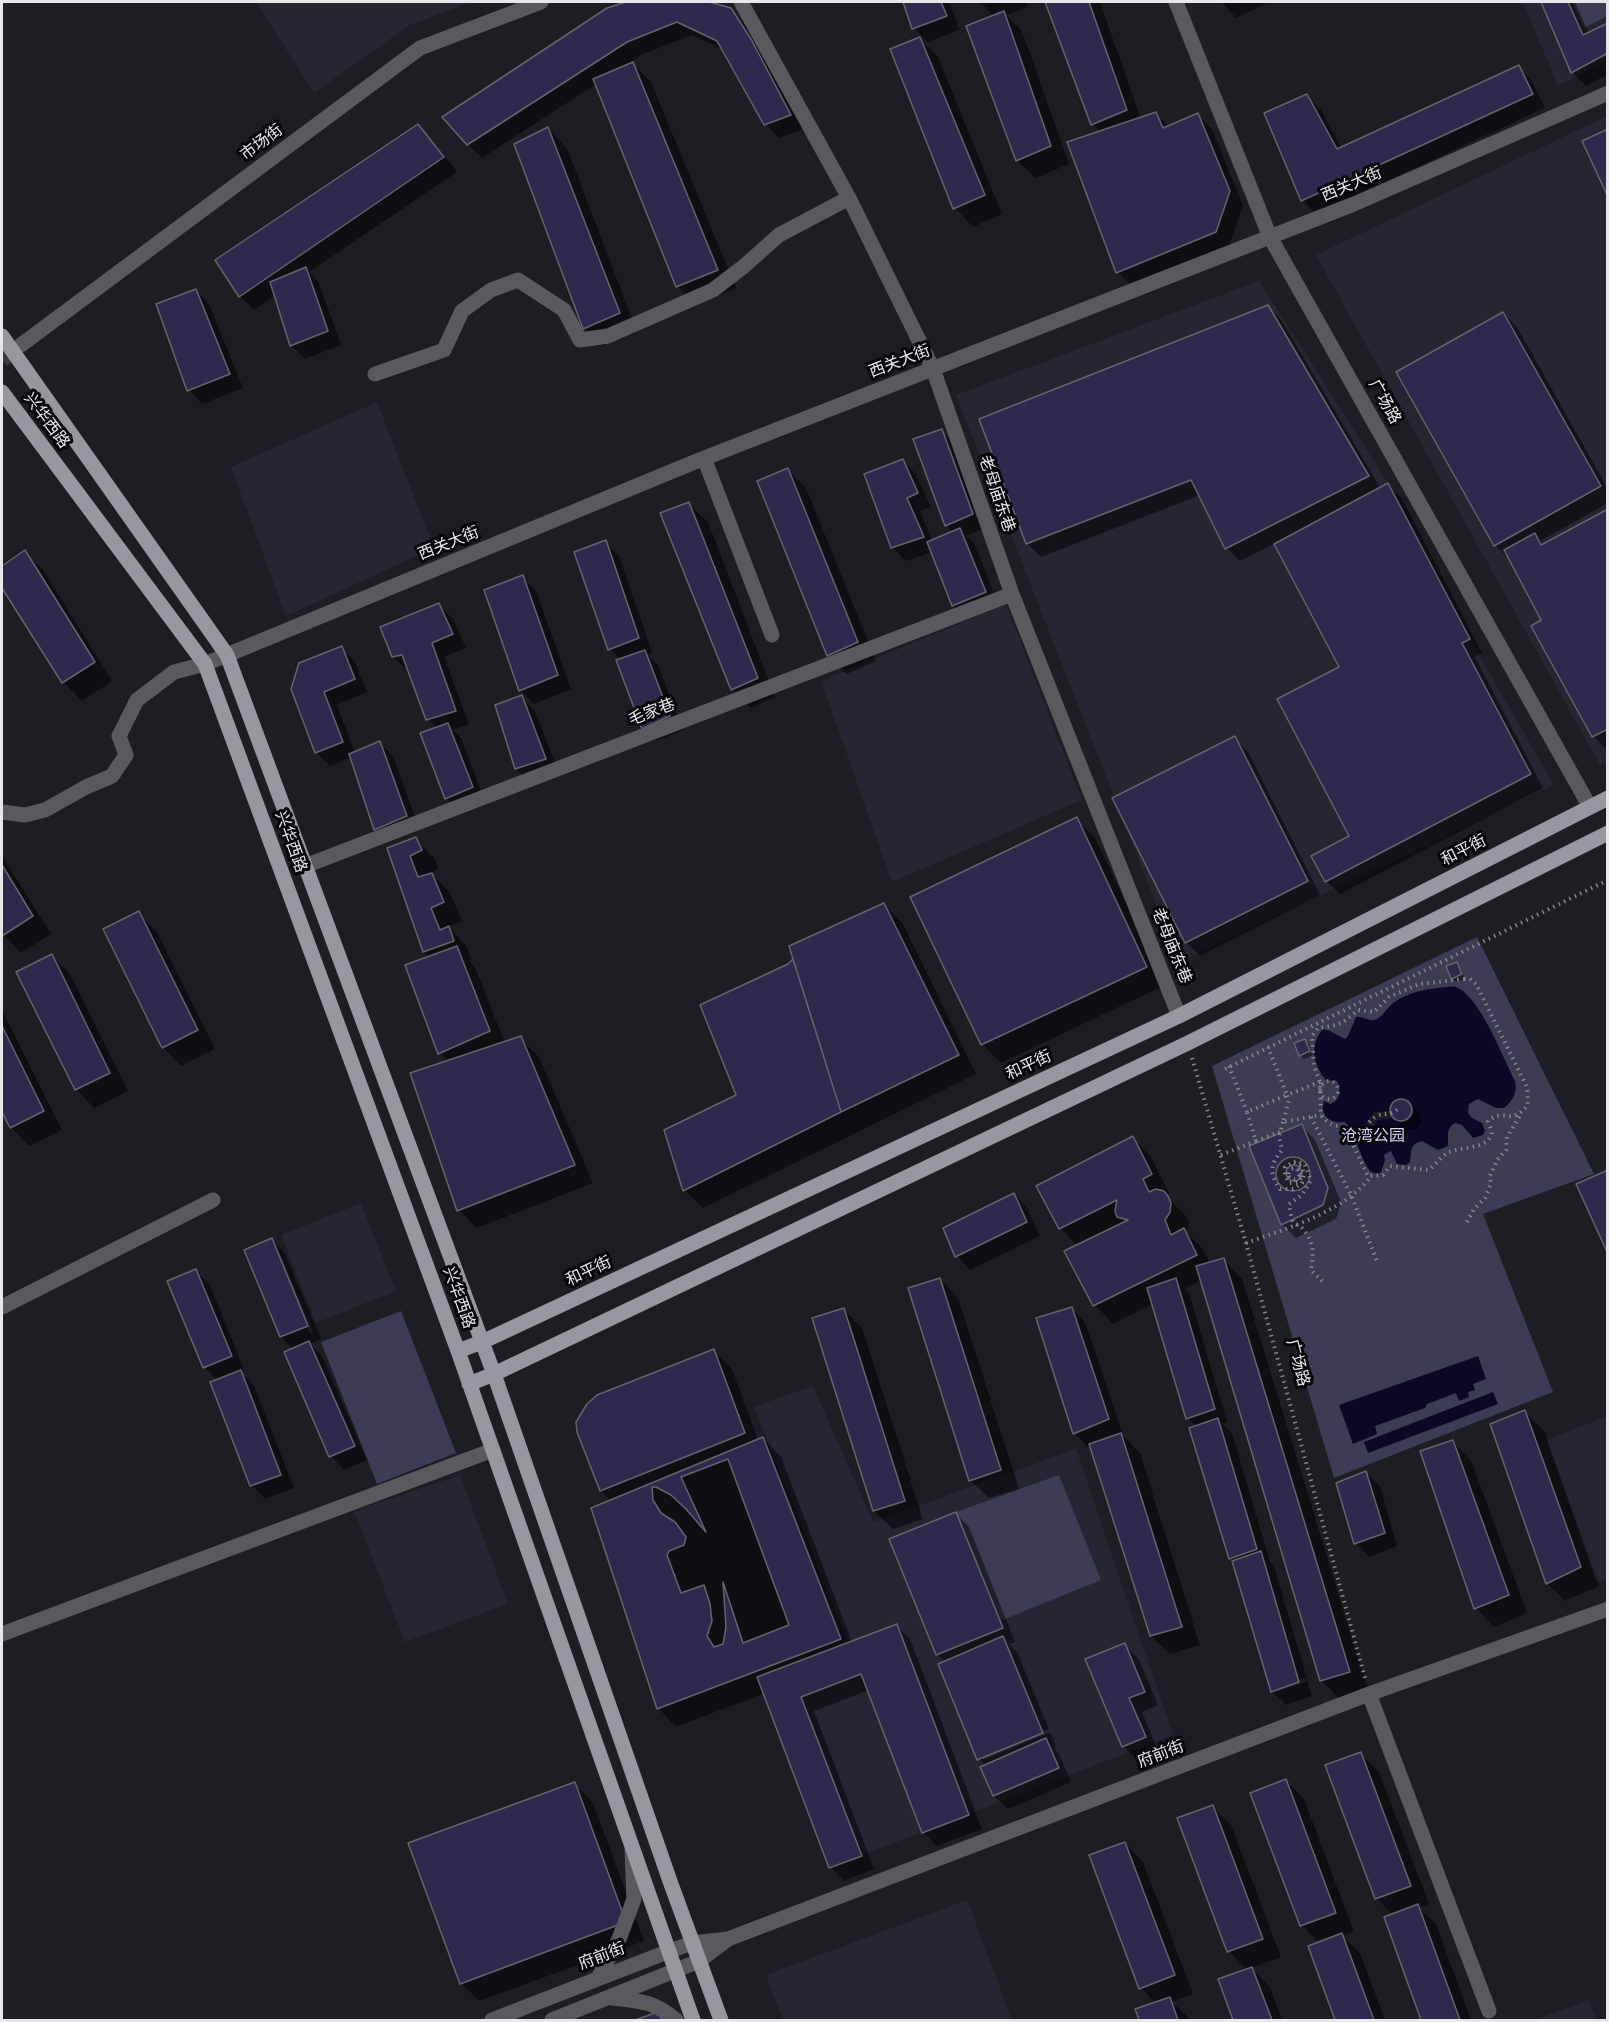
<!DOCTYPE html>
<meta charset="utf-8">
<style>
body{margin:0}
#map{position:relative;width:1609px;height:2022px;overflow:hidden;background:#1d1d24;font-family:Roboto,sans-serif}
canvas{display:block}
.frame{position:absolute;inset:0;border:3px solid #e7e7ec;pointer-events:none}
</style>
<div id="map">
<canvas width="1609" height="2022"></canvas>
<div class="frame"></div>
</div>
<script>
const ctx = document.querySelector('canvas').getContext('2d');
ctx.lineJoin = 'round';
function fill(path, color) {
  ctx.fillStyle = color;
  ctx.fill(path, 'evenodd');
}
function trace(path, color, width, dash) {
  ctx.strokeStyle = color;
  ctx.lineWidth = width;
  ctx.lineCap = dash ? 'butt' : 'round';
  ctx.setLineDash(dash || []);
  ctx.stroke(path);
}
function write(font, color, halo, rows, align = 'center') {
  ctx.font = font + ' Roboto,"Noto Sans SC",sans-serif';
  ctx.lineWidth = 6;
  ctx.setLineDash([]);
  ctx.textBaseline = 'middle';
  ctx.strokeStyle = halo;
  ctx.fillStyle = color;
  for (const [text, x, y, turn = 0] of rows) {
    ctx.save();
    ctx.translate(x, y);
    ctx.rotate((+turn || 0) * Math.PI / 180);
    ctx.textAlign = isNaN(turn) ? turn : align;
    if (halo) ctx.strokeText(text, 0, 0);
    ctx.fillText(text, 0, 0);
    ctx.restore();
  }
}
fill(new Path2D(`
 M256 2H471L410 25 314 93Z
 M1523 2H1607V60L1558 86Z
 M1607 116V762L1600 765 1316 255Z
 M1259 281 1388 483 1470 639 1554 785 1179 962 956 395Z
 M377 402 434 548 286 616 231 467Z
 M1006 604 1082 800 892 882 821 681Z
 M361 1203 396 1291 316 1323 281 1235Z
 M813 1386 873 1522 1076 1449 1173 1735 829 1868 757 1677 848 1641 754 1407Z
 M1607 1416V1579L1596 1583 1547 1440Z
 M460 1475 508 1604 405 1642 354 1511Z
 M967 1900 1012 2020H783L766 1975Z
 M1589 2000 1596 2020H1534Z`), '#262532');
fill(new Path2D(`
 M1572 2H1607V16L1584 28Z
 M1477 937 1594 1174 1483 1214 1553 1392 1334 1478 1212 1066Z
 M401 1311 456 1453 377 1484 321 1342Z
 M1059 1475 1101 1580 1000 1621 956 1512Z`), '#3d3c55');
fill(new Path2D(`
 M1447 987C1450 987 1453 986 1456 987 1479 995 1504 1059 1515 1081 1518 1092 1512 1102 1504 1108H1496L1478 1099 1469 1104 1468 1113 1472 1118 1482 1123 1485 1131 1483 1135 1473 1138 1462 1125 1455 1123C1445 1129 1449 1136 1448 1146L1438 1150 1422 1141C1409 1145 1412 1150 1410 1162L1406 1165 1397 1164 1391 1151 1384 1155 1385 1160 1381 1172 1378 1174 1371 1172C1359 1158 1358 1136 1345 1122 1331 1124 1319 1116 1324 1101L1330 1104C1341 1100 1341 1091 1337 1081L1326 1080C1313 1065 1309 1045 1323 1029L1330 1031 1345 1039 1348 1036 1356 1017C1362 1016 1368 1021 1374 1020 1381 1019 1387 1008 1392 1004 1409 991 1426 989 1447 987Z
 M1478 1356 1486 1379 1473 1384 1475 1390 1468 1392 1469 1397 1459 1401 1456 1393 1427 1404 1425 1408 1375 1426 1377 1434 1353 1444 1339 1405Z
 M1493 1392 1498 1404 1368 1453 1364 1442Z`), '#0d0728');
fill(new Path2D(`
 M1397 1099 1409 1100 1414 1111 1407 1121 1394 1120 1393 1118 1378 1120 1368 1133 1354 1135 1351 1130 1358 1126 1364 1127 1374 1112 1390 1111 1389 1109Z`), '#1d1d24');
fill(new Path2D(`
 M630 2H704L730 10 745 24 804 129 779 138 766 124 724 50 692 35 641 55 631 62 651 82 736 288 696 305 677 286 596 84 482 158 468 144 608 10Z
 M904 2H949L960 30 927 42 914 28Z
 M981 2H1026L1028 7 1006 15 1022 31 1069 164 1036 178 1017 160 994 17Z
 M1047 2H1100L1141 119 1156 114 1169 127 1198 115 1212 129 1243 205 1229 246 1131 285 1117 272 1100 132 1093 124Z
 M1222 2H1269L1236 18Z
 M1542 2H1575L1589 34 1608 25V74L1586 86 1572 72Z
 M919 38 938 57 1002 214 973 227 955 208Z
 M1518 67 1532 81 1545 108 1316 214 1302 200 1266 114 1307 96 1321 110 1342 149Z
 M418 126 432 140 457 172 309 272 319 283 341 345 305 359 292 346 276 295 254 310 240 296Z
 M548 129 567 148 637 332 602 346 584 328Z
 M196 290 209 304 243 388 202 404 189 390Z
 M1268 307 1282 321 1381 489 1388 485 1402 499 1482 653 1475 657 1543 788 1340 894 1326 881 1351 837 1341 667 1276 543 1240 561 1227 548 1200 495 1041 557 1027 543Z
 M1503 313 1517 327 1608 489V503L1540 541 1544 545 1608 511 1607 750 1593 736 1544 620 1509 559 1495 545Z
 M942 431 955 445 985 528 966 536 974 543 999 606 967 619 953 606 932 552 906 561 893 548 866 475 903 460 916 474 931 507 920 511 932 541 953 532 946 525Z
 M788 470 806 488 876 661 847 674 829 656 759 482Z
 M689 504 708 522 775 697 751 708 732 689Z
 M605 542 619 556 652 652 647 654 658 665 683 730 657 741 643 728 621 660 610 649Z
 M25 552 43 570 112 681 82 701 63 682 2 586V568Z
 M522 577 536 591 571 689 534 704 520 690Z
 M439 605 453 619 466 648 444 657 469 724 453 730 461 738 485 801 460 812 446 798 437 728 428 719 409 670H407L393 657Z
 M341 648 355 662 367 692 337 705 355 753 379 743 393 756 420 830 389 842 376 829 352 757 330 766 316 752 292 689Z
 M521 697 535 711 559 773 530 782 516 769 497 705Z
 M1234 738 1248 752 1320 895 1200 956 1186 942Z
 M1076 819 1095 838 1165 985 1001 1063 982 1044 912 897Z
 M415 839 434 858 439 869 431 873 450 893 462 921 449 927 467 947 471 960 469 961 475 967 505 1043 520 1038 539 1057 593 1183 477 1228 459 1210 448 1062 440 1053 407 966 430 958 424 952 389 849Z
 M2 856 51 934 21 953 2 933Z
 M884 905 903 924 976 1074 703 1208 684 1190 738 1096 789 965Z
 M138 913 157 932 215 1049 181 1066 163 1047Z
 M51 955 70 974 128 1091 94 1108 76 1089Z
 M1457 964 1461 968 1465 979 1456 982 1452 978Z
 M2 1010 62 1130 29 1146 11 1127 2 1108Z
 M1305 1040 1309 1044 1313 1055 1304 1059 1300 1055Z
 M1397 1101 1408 1102 1418 1111 1422 1120 1416 1129H1404L1395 1119 1391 1109Z
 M1302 1126 1315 1140 1341 1202 1336 1219 1296 1238 1282 1224 1251 1147Z
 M1133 1138 1151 1157 1169 1193 1165 1195 1186 1216 1189 1222 1187 1233 1203 1249 1210 1264 1224 1260 1242 1279 1368 1690 1339 1698 1321 1680 1202 1280 1185 1288 1189 1293 1227 1422 1222 1424 1232 1433 1270 1562 1274 1566 1312 1696 1286 1705 1272 1691 1234 1561 1230 1558 1197 1427 1188 1418 1153 1304 1113 1324 1095 1305 1066 1252 1078 1246 1060 1228ZM1306 1678 1307 1681 1279 1691V1688Z
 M1014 1194 1027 1208 1040 1236 970 1270 957 1256Z
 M272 1240 285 1254 321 1339 310 1344 322 1356 367 1460 344 1470 331 1456 293 1349 281 1337ZM277 1255H280L313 1332 310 1333Z
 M196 1271 210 1285 244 1370 241 1372 254 1386 294 1488 265 1499 252 1485 212 1383 218 1381 204 1367Z
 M940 1279 958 1298 1019 1489 989 1498 970 1480Z
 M1072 1309 1085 1322 1122 1432 1120 1433 1140 1453 1200 1645 1170 1654 1151 1636 1091 1446 1088 1447 1074 1433 1038 1319Z
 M844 1310 862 1328 923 1519 893 1529 874 1511Z
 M713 1350 732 1369 758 1440 763 1438 781 1457 852 1642 896 1625 910 1639 982 1829 937 1846 923 1832 869 1690 814 1711 874 1869 844 1881 831 1867 765 1693 676 1727 658 1708 611 1501 601 1491Z
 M1525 1412 1544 1431 1599 1586 1565 1601 1547 1583Z
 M1452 1442 1471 1460 1527 1613 1494 1627 1476 1608Z
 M1366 1473 1380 1486 1397 1546 1369 1557 1356 1543Z
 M955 1513 969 1527 1015 1642 1009 1644 1017 1652 1049 1729 983 1756V1760L1050 1732 1056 1747 1054 1748 1059 1754 1071 1782 1008 1809 994 1796 982 1768 986 1766 979 1759 940 1664 945 1662 937 1654Z
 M1124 1645 1138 1658 1158 1705 1142 1712 1158 1751 1137 1760 1123 1746Z
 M1360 1754 1379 1772 1429 1904 1419 1908 1436 1924 1471 2020H1423L1386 1918 1393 1915 1376 1898Z
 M1286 1781 1304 1799 1354 1932 1342 1936 1360 1953 1385 2020H1337L1310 1947 1319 1943 1302 1925 1252 1794Z
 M575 1784 593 1803 644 1941 479 2001 461 1983Z
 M1213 1807 1231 1825 1281 1957 1251 1968 1270 1987 1282 2020H1234L1220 1980 1247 1970 1229 1951Z
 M1125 1843 1143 1862 1193 1994 1172 2002 1188 2017 1189 2020H1141L1137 2010 1156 2003 1141 1988Z`), '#0007');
const building = new Path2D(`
 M626 2H709L731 8 751 39 791 115 764 125 717 41 677 22 627 42 467 145 442 117 607 8Z
 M903 2H941L947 16 912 29Z
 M1045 2H1089L1127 110 1091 125Z
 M1541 2H1568L1583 35 1608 23V53L1571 73Z
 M1004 11 1051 146 1016 161 966 26Z
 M920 37 985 195 953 209 890 49Z
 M633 62 718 270 676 287 593 79Z
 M1519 65 1533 94 1301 201 1264 113 1307 94 1337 149Z
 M1156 112 1163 128 1198 113 1230 191 1216 232 1116 273 1067 142Z
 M418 124 444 157 239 297 215 260Z
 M548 127 620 313 583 329 514 144Z
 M1608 129V197L1582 141Z
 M306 267 328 331 290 346 270 282Z
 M196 289 230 374 187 391 156 304Z
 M1268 305 1369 476 1225 549 1191 480 1026 544 979 419Z
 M1503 312 1601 486 1494 546 1396 372Z
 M942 429 973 514 945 526 913 439Z
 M903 459 918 493 907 498 924 537 891 548 864 474Z
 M788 468 858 642 827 656 757 481Z
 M1388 483 1470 639 1462 643 1531 774 1325 882 1311 856 1349 836 1277 699 1339 667 1274 544Z
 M689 502 758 678 731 690 660 513Z
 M1608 509V729L1592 737 1531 626 1541 620 1504 550 1535 533 1541 545Z
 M960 528 986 592 952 606 927 542Z
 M606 540 639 638 608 650 574 552Z
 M25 550 95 662 62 683 2 588V566Z
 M523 575 558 675 519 691 484 590Z
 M439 603 453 634 432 643 456 711 426 720 402 655 392 657 380 627Z
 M342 646 355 679 324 692 343 742 315 753 291 689 299 663Z
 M645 650 670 716 642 729 616 660Z
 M522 695 546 759 515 769 495 705Z
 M448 723 473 787 445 799 420 733Z
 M1235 736 1308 881 1185 943 1112 798Z
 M380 741 407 816 374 830 349 754Z
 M1077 817 1147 967 981 1045 910 897Z
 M416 837 422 850 410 856 418 877 432 873 444 902 431 908 440 930 449 926 454 941 423 952 387 848Z
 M2 865 33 916 2 936Z
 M884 903 959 1055 841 1112 789 946Z
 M139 911 198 1030 162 1048 103 929Z
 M457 946 490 1031 438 1054 405 965Z
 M52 954 110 1073 75 1090 16 972Z
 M793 959 841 1112 683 1191 664 1130 736 1095 700 1005 788 964Z
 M1457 962 1462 974 1451 979 1446 966Z
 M2 1026 44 1111 10 1128 2 1112Z
 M521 1036 575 1165 457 1211 410 1073Z
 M1305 1039 1310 1051 1299 1056 1294 1043Z
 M1390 1110a11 11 0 1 1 22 0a11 11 0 1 1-22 0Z
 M1302 1124 1328 1188 1323 1205 1281 1225 1249 1146Z
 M1133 1136 1152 1174 1143 1179 1149 1192 1156 1189 1164 1191 1168 1196 1171 1203 1170 1212 1165 1220 1171 1235 1184 1228 1197 1255 1093 1306 1064 1251 1128 1220 1117 1217 1115 1211 1117 1200 1059 1229 1036 1186Z
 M1276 1174a17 17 0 1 1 34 0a17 17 0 1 1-34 0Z
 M1286 1173a8 8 0 1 1 16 0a8 8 0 1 1-16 0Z
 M1608 1170V1254L1576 1184Z
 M1014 1193 1027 1222 955 1257 943 1228Z
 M272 1238 308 1326 280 1337 244 1250Z
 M1224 1258 1350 1672 1320 1681 1196 1266Z
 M196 1269 232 1356 203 1368 167 1281Z
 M940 1278 1001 1470 969 1481 908 1288Z
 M1176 1278 1215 1409 1186 1419 1147 1288Z
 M1072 1307 1109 1419 1073 1434 1036 1318Z
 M844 1308 905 1501 873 1511 812 1318Z
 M309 1341 355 1446 329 1457 284 1352Z
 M714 1349 745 1433 600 1491 577 1432 576 1422 587 1404 597 1395Z
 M241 1370 281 1475 250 1486 210 1382Z
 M1525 1410 1581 1567 1546 1584 1490 1424Z
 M1218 1418 1257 1549 1229 1559 1189 1428Z
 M1121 1433 1182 1627 1150 1636 1089 1444Z
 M763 1437 841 1639 657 1709 591 1508Z
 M1453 1440 1509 1595 1474 1609 1420 1451Z
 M728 1459 789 1625 743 1643 723 1582 726 1627 723 1644 714 1647 707 1636 712 1621 710 1604 704 1585 681 1593 667 1555 669 1551 684 1545 686 1537 675 1522 661 1513 653 1500 652 1487H656L671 1495 686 1509 706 1532 681 1477Z
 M1366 1471 1385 1533 1354 1544 1336 1483Z
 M956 1512 1003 1628 936 1655 889 1539Z
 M1261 1551 1299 1682 1271 1692 1232 1561Z
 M897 1624 969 1815 922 1833 861 1674 801 1697 862 1856 829 1868 757 1677Z
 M1003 1636 1043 1733 977 1760 938 1664Z
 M1125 1643 1145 1692 1129 1698 1146 1737 1122 1747 1085 1659Z
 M1046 1738 1059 1768 993 1796 980 1767Z
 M1361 1752 1411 1886 1375 1899 1325 1765Z
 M1286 1779 1336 1913 1300 1926 1250 1793Z
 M575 1782 626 1922 460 1984 408 1843Z
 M1213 1805 1263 1939 1227 1952 1177 1818Z
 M1125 1842 1175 1975 1139 1989 1089 1855Z
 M1418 1904 1460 2020H1421L1384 1917Z
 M1342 1933 1374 2020H1335L1308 1946Z
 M1252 1967 1272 2020H1233L1218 1979Z
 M1170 1997 1178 2020H1139L1135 2009Z
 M658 2012 662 2020H635Z`);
fill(building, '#2d2a4e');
trace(building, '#64646c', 1.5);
trace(new Path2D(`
 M2 360 21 345`), '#3b3b42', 15, [15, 8]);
trace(new Path2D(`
 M1464 979H1470L1476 984 1521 1075 1527 1087 1528 1105C1510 1127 1506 1107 1488 1121 1489 1125 1493 1131 1491 1135 1487 1149 1460 1147 1449 1152 1440 1157 1436 1165 1428 1170L1390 1166 1383 1175 1368 1176 1344 1126C1334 1127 1327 1123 1321 1115L1320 1082 1314 1066 1312 1036 1318 1028C1340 1025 1342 1024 1358 1010L1374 1012 1389 997 1419 984Z
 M1192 1058 1246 1243 1365 1678
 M1229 1066 1247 1112
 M1225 1069 1608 880
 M1320 1090a9 9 0 1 1 18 0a9 9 0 1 1-18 0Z
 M1320 1082 1287 1095 1289 1100 1283 1122 1321 1115
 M1311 1117 1352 1197 1378 1264
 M1283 1122 1279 1136 1282 1150C1270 1165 1269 1173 1280 1189H1293L1302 1183 1304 1174 1301 1166 1293 1162 1285 1167V1175L1289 1183 1299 1182 1302 1176 1297 1169
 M1349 1132C1369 1133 1364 1123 1377 1116 1386 1112 1388 1117 1399 1108
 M1256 1141 1280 1132
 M1221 1155 1256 1141 1247 1112 1287 1095 1268 1047
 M1294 1162 1298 1161 1305 1165 1311 1180 1302 1195 1289 1204C1290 1209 1291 1219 1294 1223 1296 1225 1300 1226 1302 1228 1314 1241 1314 1254 1311 1270L1325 1284
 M1288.5 1174a5.5 5.5 0 1 1 11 0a5.5 5.5 0 1 1-11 0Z
 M1467 1222 1474 1209 1485 1198 1491 1184 1490 1176 1497 1160 1506 1150 1507 1137 1521 1114
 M1246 1243C1286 1229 1346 1211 1371 1176`), '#85858b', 4, [1.5, 4.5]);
trace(new Path2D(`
 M741 2 849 198 933 369 1012 594 1179 1016
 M1176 2 1270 237 1590 807
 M21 345 420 48 541 2
 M375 374 444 350 462 311 491 290 518 280 564 310 580 340 608 336 713 290 743 267 779 235 849 198
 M704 458 772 635
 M2 812 25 815 45 810 86 787 112 776 126 755 119 736 137 700 174 672 205 664 697 461 1354 204 1608 93
 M305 866 1012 594
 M2 1307 213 1200
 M2 1634 493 1450
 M1369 1694 1489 2011
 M598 1978 619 1939 634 1899 632 1850
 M612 1998C640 2001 654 2001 676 2020
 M492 2020 667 1952 692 1943 728 1939 1369 1694 1608 1609
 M552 2020 699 1961 728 1939`), '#5a5a5e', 15);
trace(new Path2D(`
 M2 336 227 655 494 1374 671 1884 721 2020
 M2 392 205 664 458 1351 693 2020
 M458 1351 482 1342 1179 1016 1608 798
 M469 1384 494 1374 1188 1043 1608 833`), '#97979f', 15);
write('16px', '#e7e7ec', '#07070a', [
 ["市场街",262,143,-37],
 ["西关大街",1352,185,-23],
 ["西关大街",900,362,-21],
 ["广场路",1384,402,61],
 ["兴华西路",46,421,53],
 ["老母庙东巷",996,494,71],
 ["西关大街",449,544,-22],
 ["毛家巷",652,713,-21],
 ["兴华西路",290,842,70],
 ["和平街",1464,851,-27],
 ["老母庙东巷",1171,946,68],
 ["和平街",1029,1066,-25],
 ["和平街",589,1272,-25],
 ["兴华西路",458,1298,70],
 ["广场路",1297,1363,75],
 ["府前街",1161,1755,-21],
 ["府前街",602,1957,-21]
]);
write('16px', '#d3d3fc', '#07070a', [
 ["沧湾公园",1373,1137]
]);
</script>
